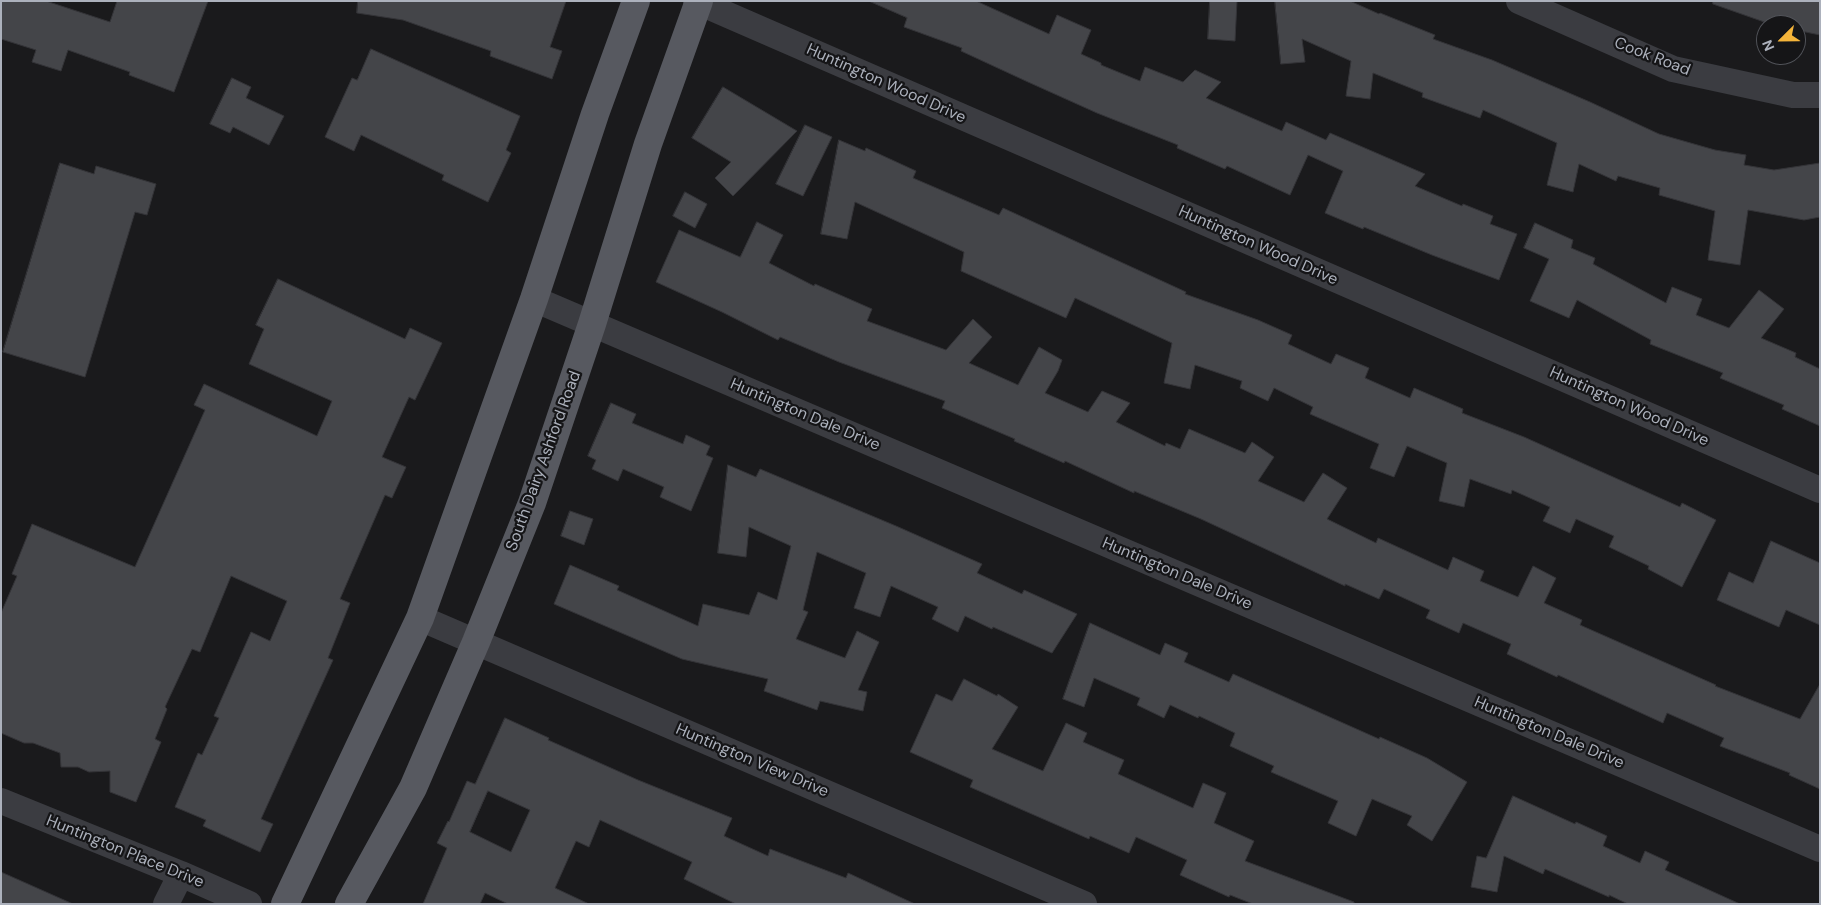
<!DOCTYPE html>
<style>
body{margin:0}
#map{position:relative;width:1821px;height:905px;overflow:hidden;background:#1a1a1c;font-family:"DM Sans",sans-serif}
canvas{display:block}
.frame{position:absolute;inset:0;border:2px solid #acb1bc;pointer-events:none}
.north{position:absolute;left:1756px;top:15px;width:50px;height:50px;box-sizing:border-box;background:#151517;border:1px solid #515359;border-radius:50%;rotate:247deg;font-size:14px;font-weight:700;line-height:20px;text-align:center;color:#acb1bc}
.north::after{content:'';display:block;margin:auto;width:18px;height:22px;background:#f4b43a;clip-path:polygon(50% 0,100% 100%,50% 72%,0 100%)}
</style>
<div id="map">
<canvas width="1821" height="905"></canvas>
<div class="frame"></div>
<div class="north">N</div>
</div>
<script>
const ctx = document.querySelector('canvas').getContext('2d');
ctx.lineJoin = 'round';
function fill(path, color) {
  ctx.fillStyle = color;
  ctx.fill(path, 'evenodd');
}
function trace(path, color, width, dash) {
  ctx.strokeStyle = color;
  ctx.lineWidth = width;
  ctx.lineCap = dash ? 'butt' : 'round';
  ctx.setLineDash(dash || []);
  ctx.stroke(path);
}
function write(font, color, halo, rows, align = 'center') {
  ctx.font = font + ' "DM Sans",sans-serif';
  ctx.lineWidth = 4.5;
  ctx.setLineDash([]);
  ctx.textBaseline = 'middle';
  ctx.strokeStyle = halo;
  ctx.fillStyle = color;
  for (const [text, x, y, turn = 0] of rows) {
    ctx.save();
    ctx.translate(x, y);
    ctx.rotate((+turn || 0) * Math.PI / 180);
    ctx.textAlign = isNaN(turn) ? turn : align;
    if (halo) ctx.strokeText(text, 0, 0);
    ctx.fillText(text, 0, 0);
    ctx.restore();
  }
}
const building = new Path2D(`
 M1 1H46L110 22 117 1H208L174 92 129 75 130 72 68 50 61 71 32 62 36 50 1 39Z
 M358 1H566L550 47 562 51 552 79 490 56 491 51 403 20 357 13Z
 M869 1H976L1049 34 1057 15 1091 30 1081 54 1101 63V65L1140 81 1145 67 1183 82 1195 70 1221 82 1206 98 1282 131 1286 122 1326 140 1330 133 1425 174 1415 186 1462 206 1463 204 1493 216 1490 224 1517 234 1499 280 1432 255 1364 227 1363 229 1325 213 1343 171 1308 155 1290 195 1227 166 1225 169 1177 148 1178 145 1097 113 1028 82 961 51 962 48 904 27 907 18Z
 M1210 1H1237L1235 41 1208 39Z
 M1275 1H1350L1379 14 1380 13 1435 35 1433 39 1492 60 1590 102 1659 134 1715 150 1746 155 1744 165 1774 170 1820 163V217L1804 220 1748 210 1740 265 1708 260 1715 211 1659 195 1660 188 1618 176 1616 181 1579 164 1573 192 1547 185 1557 143 1483 110 1480 118 1422 97 1423 93 1373 73 1370 99 1346 96 1351 61 1302 39 1305 62 1281 64Z
 M1713 1H1820V35L1796 30V25L1770 24 1713 4Z
 M371 49 520 116 506 150 511 153 488 202 442 180 444 175 361 135 354 151 325 137 352 78 357 80Z
 M232 78 251 87 246 98 284 116 269 145 233 127 230 133 210 124Z
 M723 87 797 131 733 196 715 178 731 162 692 138Z
 M805 125 832 137 803 196 776 184Z
 M839 140 865 151 866 148 916 171 913 178 999 215 1003 208 1186 292 1185 294 1258 320 1292 335 1288 344 1331 364 1336 354 1369 368 1365 378 1410 398 1414 388 1463 409 1462 413 1524 437 1680 507 1682 503 1716 520 1682 587 1648 569 1649 566 1609 547 1614 536 1576 519 1570 533 1543 521 1550 507 1512 490 1511 494 1470 479 1464 507 1439 501 1447 463 1407 446 1394 477 1370 468 1379 444 1310 414 1313 407 1274 388 1268 401 1240 388 1242 381 1195 365 1190 389 1164 383 1172 343 1075 298 1066 318 961 271 964 252 855 202 847 239 821 234Z
 M60 163 94 174 96 166 156 184 147 215 135 212 85 377 3 352Z
 M685 192 707 204 695 228 673 216Z
 M757 222 783 235 769 263 814 286 815 284 872 309 867 321 946 350 973 319 992 337 969 363 1018 385 1039 347 1062 360 1058 371 1045 393 1088 412 1102 391 1130 403 1116 422 1165 446 1166 443 1180 449 1189 429 1245 453 1252 442 1274 457 1258 481 1304 502 1323 473 1347 488 1327 519 1376 543 1378 538 1448 570 1453 557 1484 571 1480 581 1518 597 1533 566 1556 578 1544 603 1582 620 1580 625 1716 685 1715 686 1800 719 1820 684V789L1789 775 1790 773 1720 746 1724 738 1667 713 1663 723 1558 675 1557 677 1507 654 1511 644 1463 623 1459 633 1426 618 1430 610 1384 589 1379 599 1345 584V586L1201 519 1134 491V493L1065 461 1064 463 1014 441 1015 439 942 408 945 401 839 362 780 337 778 340 722 312 656 282 679 230 740 257Z
 M1535 223 1573 240 1571 248 1595 258 1593 264 1666 303 1672 287 1702 299 1696 315 1729 328 1759 290 1784 309 1761 338 1796 353 1795 357 1820 369V426L1782 409 1784 405 1720 378 1723 373 1650 344 1651 340 1577 300 1569 318 1530 301 1549 259 1524 248Z
 M278 279 405 339 410 328 442 343 415 400 409 397 382 457 406 467 392 498 385 495 340 599 350 603 328 658 333 660 261 819 273 824 260 852 203 826 206 820 175 807 198 753 202 755 219 718 214 716 251 632 270 641 287 601 231 576 200 652 192 649 165 707 167 709 155 739 161 742 136 802 110 792V771L89 772 78 767H61L60 753 33 743H24L1 733V613L17 576 12 574 32 524 135 567 205 410 194 405 204 384 317 436 332 401 249 364 264 329 256 325Z
 M611 403 636 414 632 423 683 444 686 435 710 446 706 455 713 458 691 511 660 497 664 487 623 469 618 481 592 469 596 460 588 456Z
 M728 465 756 477 760 469 896 526 982 564 977 573 1022 594 1024 590 1077 614 1052 653 993 627 992 629 965 616 958 632 932 619 938 607 891 586 880 617 854 608 866 573 817 552 803 610 808 612 796 639 845 658 857 631 879 642 858 690 867 692 863 711 820 701 817 710 764 691 768 679 682 659 554 604 570 565 619 586 617 590 698 626 703 604 749 615 758 592 777 600 791 546 749 527 746 557 718 553Z
 M570 511 593 519 584 545 561 536Z
 M1771 541 1820 563V625L1786 610 1779 627 1717 600 1729 572 1753 583Z
 M1090 623 1160 655 1165 643 1188 653 1184 662 1229 682 1233 674 1379 739 1380 737 1427 758 1467 782 1432 841 1407 825 1412 816 1372 799 1356 836 1328 823 1338 801 1271 772 1274 766 1230 746 1235 733 1199 716 1198 718 1170 705 1164 718 1137 705 1140 698 1094 678 1084 707 1063 699Z
 M964 679 997 696 998 694 1018 707 992 749 1043 771 1066 723 1087 733 1083 742 1124 760 1118 774 1193 808 1203 783 1226 793 1214 823 1254 841 1245 861 1354 902V904H1253L1230 895 1229 897 1180 875 1187 860 1136 837 1129 853 1090 836 1089 839 970 787 973 780 910 752 936 694 952 701Z
 M505 718 549 738 548 740 638 780 732 818 724 836 768 856 770 849 846 878 848 873 915 904H736L684 879 692 862 600 820 589 847 576 841 555 888 589 904H508L485 893 480 904H423L447 848 437 843 448 821 449 822 467 781 475 784ZM488 791 530 810 511 852 470 832Z
 M1513 796 1575 824 1576 822 1607 836 1603 846 1640 863 1645 851 1669 862 1665 870 1740 904H1628L1609 895V897L1545 869 1543 874 1504 856 1497 892 1471 887 1477 856 1486 858Z
 M1 872 73 904H1Z`);
fill(building, '#444549');
trace(building, '#343438', 1);
trace(new Path2D(`
 M696 1 1820 490
 M1519 1 1673 69 1793 95H1820
 M534 299 1820 849
 M420 618 1084 904
 M1 801 181 874 249 904
 M166 904 181 874`), '#3b3c41', 26);
trace(new Path2D(`
 M285 904 420 618 534 299 595 114 636 1
 M349 904 413 788 476 642 532 503 592 324 648 144 699 1`), '#575960', 28);
write('16px', '#acb1bc', '#151517', [
 ["Cook Road",1652,57,21],
 ["Huntington Wood Drive",886,84,24],
 ["Huntington Wood Drive",1258,246,24],
 ["Huntington Wood Drive",1629,407,24],
 ["Huntington Dale Drive",805,415,23],
 ["South Dairy Ashford Road",544,461,-70],
 ["Huntington Dale Drive",1177,574,23],
 ["Huntington Dale Drive",1549,733,23],
 ["Huntington View Drive",752,761,23],
 ["Huntington Place Drive",125,852,22]
]);
</script>
